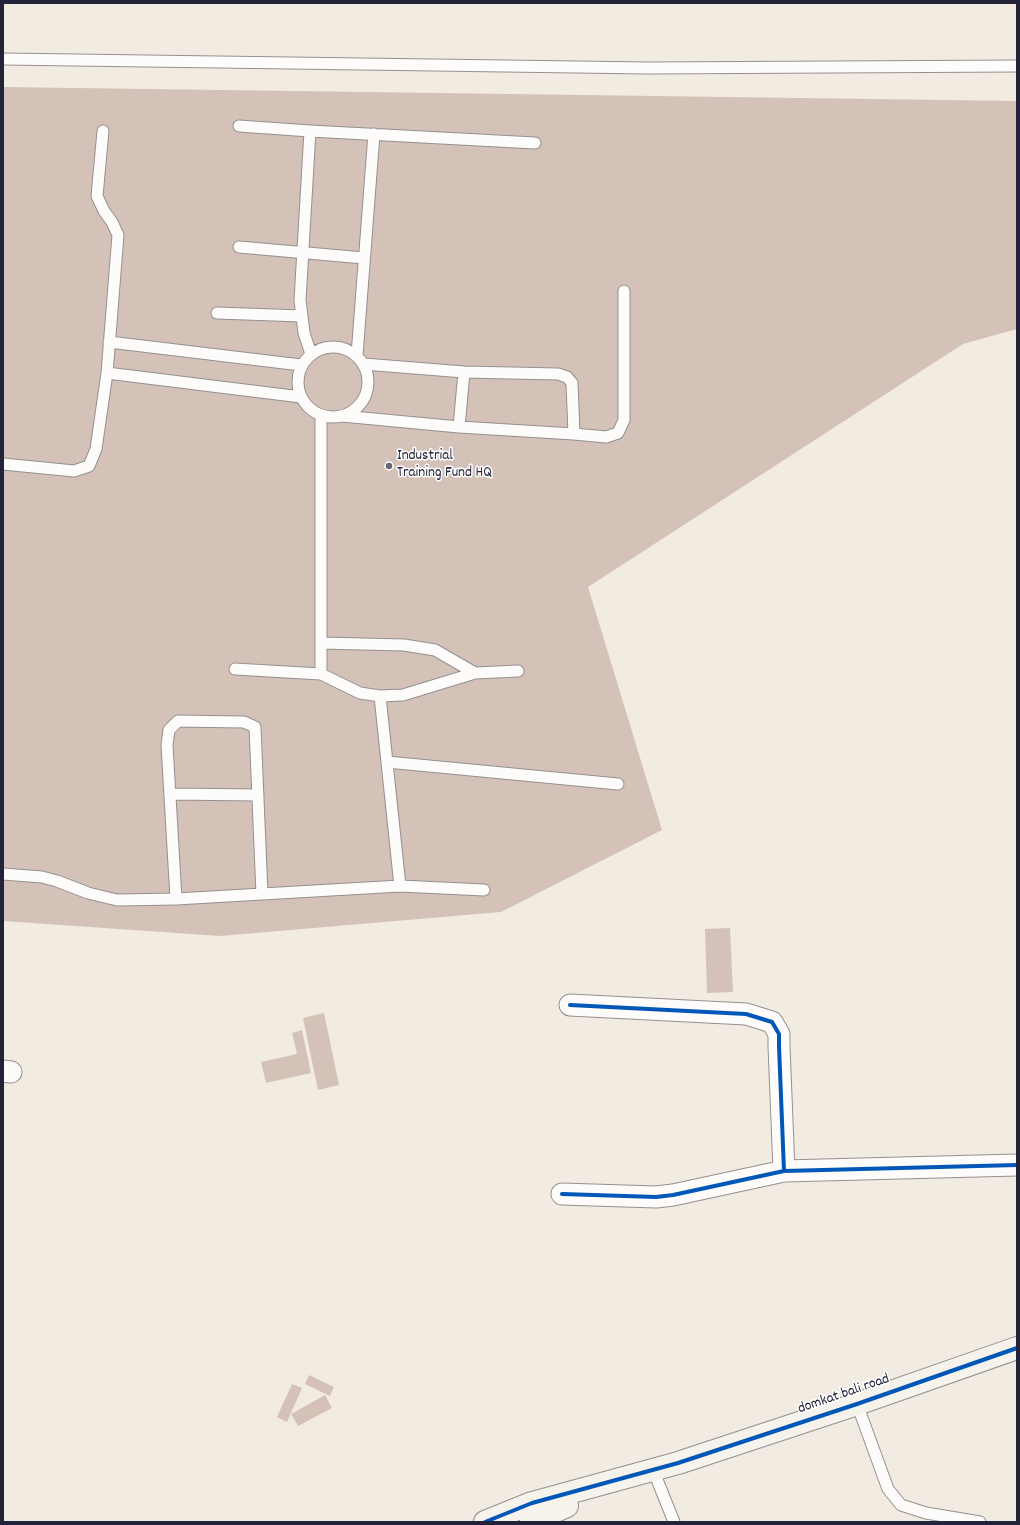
<!DOCTYPE html>
<style>
body{margin:0}
#map{position:relative;width:1020px;height:1525px;overflow:hidden;background:#f2ebe1;font-family:Dekko,sans-serif}
canvas{display:block}
.frame{position:absolute;inset:0;border:4px solid #22223b;pointer-events:none}
</style>
<div id="map">
<canvas width="1020" height="1525"></canvas>
<div class="frame"></div>
</div>
<script>
const ctx = document.querySelector('canvas').getContext('2d');
ctx.lineJoin = 'round';
function fill(path, color) {
  ctx.fillStyle = color;
  ctx.fill(path, 'evenodd');
}
function trace(path, color, width, dash) {
  ctx.strokeStyle = color;
  ctx.lineWidth = width;
  ctx.lineCap = dash ? 'butt' : 'round';
  ctx.setLineDash(dash || []);
  ctx.stroke(path);
}
function write(font, color, halo, rows, align = 'center') {
  ctx.font = font + ' Dekko,sans-serif';
  ctx.lineWidth = 3;
  ctx.setLineDash([]);
  ctx.textBaseline = 'middle';
  ctx.strokeStyle = halo;
  ctx.fillStyle = color;
  for (const [text, x, y, turn = 0] of rows) {
    ctx.save();
    ctx.translate(x, y);
    ctx.rotate((+turn || 0) * Math.PI / 180);
    ctx.textAlign = isNaN(turn) ? turn : align;
    if (halo) ctx.strokeText(text, 0, 0);
    ctx.fillText(text, 0, 0);
    ctx.restore();
  }
}
fill(new Path2D(`
 M3 87 1017 101V329L963 344 588 587 662 830 501 912 220 936 3 921Z
 M730 928 733 992 707 993 705 929Z
 M324 1013 339 1085 318 1090 303 1018Z
 M302 1030 311 1073 266 1083 261 1062 297 1054 292 1033Z
 M309 1375 334 1387 330 1396 305 1384Z
 M292 1384 302 1388 287 1422 277 1417Z
 M325 1395 332 1408 298 1426 291 1414Z`), '#d4c2b9');
const lane = new Path2D(`
 M3 59 648 68 1017 66
 M239 126 310 131 535 143
 M310 131 300 300 304 333 311 354
 M239 247 364 258
 M217 313 302 316
 M109 342 301 365
 M298 382a35 35 0 1 1 70 0a35 35 0 1 1-70 0Z
 M357 355 374 134
 M364 364 464 372 558 374 567 377 572 383 574 434
 M107 373 301 397
 M342 416 459 427 574 434 606 437 618 433 624 420V291
 M459 427 464 372
 M3 464 74 471 89 466 96 449 107 373 118 235 112 222 104 211 97 196 103 131
 M321 643 404 645 435 650 475 673
 M235 669 321 674 360 693 380 696 403 695 475 673 518 671
 M321 674V415
 M380 696 400 886
 M387 762 618 784
 M170 794 258 795
 M3 874 42 877 57 881 88 893 117 900 176 899 400 886 484 890
 M176 899 167 745 169 730 178 721 244 722 255 727 262 894
 M857 1404 888 1489 901 1505 926 1513 980 1522
 M654 1472 674 1522`);
const street = new Path2D(`
 M570 1005 746 1014 772 1022 779 1034V1046L784 1171
 M3 1071 11 1072
 M562 1194 656 1197 673 1195 784 1171 1017 1165`);
const secondary = new Path2D(`
 M485 1522 532 1503 678 1463 857 1404 1017 1348
 M531 1522 567 1506`);
trace(lane, '#949090', 13);
trace(street, '#949090', 23);
trace(secondary, '#949090', 24);
trace(lane, '#fdfcfa', 11);
trace(street, '#fdfcfa', 21);
trace(secondary, '#f6f2ec', 22);
trace(new Path2D(`
 M570 1005 746 1014 772 1022 779 1034V1046L784 1171
 M562 1194 656 1197 673 1195 784 1171 1017 1165
 M485 1522 532 1503 678 1463 857 1404 1017 1348`), '#0057b8', 4);
for (const [x, y, r, color] of [
 [389,466,4,"#6b6875"]
]) {
  const dot = new Path2D();
  dot.arc(x, y, r, 0, 2 * Math.PI);
  ctx.fillStyle = color;
  ctx.fill(dot);
  trace(dot, '#fff', 1.5);
}
write('15px', '#22223b', '#fff', [
 ["Industrial",397,457],
 ["Training Fund HQ",397,474]
], 'left');
write('15px', '#22223b', '#fff', [
 ["domkat bali road",844,1395,-19]
]);
</script>
